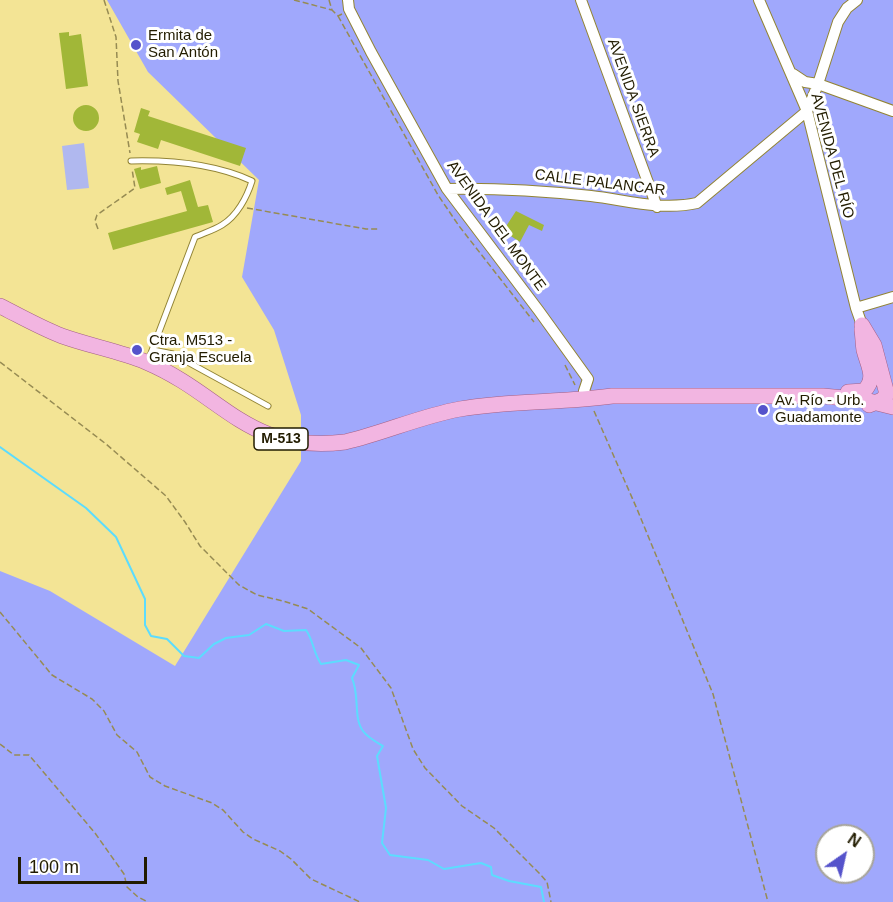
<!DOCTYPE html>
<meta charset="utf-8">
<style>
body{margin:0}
#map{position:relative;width:893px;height:902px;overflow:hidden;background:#f3e495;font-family:Helvetica,sans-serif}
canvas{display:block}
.north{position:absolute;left:815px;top:824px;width:60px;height:60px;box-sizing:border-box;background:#fff;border:2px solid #a7a499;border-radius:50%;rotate:34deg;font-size:16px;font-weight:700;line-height:24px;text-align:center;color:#221c00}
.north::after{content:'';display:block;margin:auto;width:21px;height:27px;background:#5553cb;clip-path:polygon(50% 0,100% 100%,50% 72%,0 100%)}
.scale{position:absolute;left:18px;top:857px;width:129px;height:27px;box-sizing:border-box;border:3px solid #221c00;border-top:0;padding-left:8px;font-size:18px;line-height:21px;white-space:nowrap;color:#221c00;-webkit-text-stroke:4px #fff;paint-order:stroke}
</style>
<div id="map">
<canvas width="893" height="902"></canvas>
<div class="north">N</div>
<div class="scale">100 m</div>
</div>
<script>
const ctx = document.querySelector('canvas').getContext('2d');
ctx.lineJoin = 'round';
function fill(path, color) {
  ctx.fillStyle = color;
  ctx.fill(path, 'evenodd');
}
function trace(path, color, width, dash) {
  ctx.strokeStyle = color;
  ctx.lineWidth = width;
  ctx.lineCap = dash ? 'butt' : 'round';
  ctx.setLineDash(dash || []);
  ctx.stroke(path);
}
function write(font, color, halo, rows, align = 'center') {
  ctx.font = font + ' Helvetica,sans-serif';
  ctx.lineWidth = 6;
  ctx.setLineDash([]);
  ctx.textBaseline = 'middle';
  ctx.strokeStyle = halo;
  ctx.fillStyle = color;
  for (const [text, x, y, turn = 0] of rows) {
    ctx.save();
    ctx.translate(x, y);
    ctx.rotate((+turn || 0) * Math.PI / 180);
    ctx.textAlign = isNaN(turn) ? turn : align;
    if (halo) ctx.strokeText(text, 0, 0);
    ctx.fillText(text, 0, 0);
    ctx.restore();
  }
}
fill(new Path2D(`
 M84 143 89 188 67 190 62 146Z`), '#b0b8ef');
fill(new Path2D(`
 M107 0H893V902H0V571L50 591 175 666 301 461V415L274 330 242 277 259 180 148 72ZM827 836H863V872H827Z`), '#a0a8fc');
trace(new Path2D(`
 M0 447 86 508 116 537 145 599V625L151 636 167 639 184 656 199 658 214 644 226 638 249 635 266 624 284 631 306 630C314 642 313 652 321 664L346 660 359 665 352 678C360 696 353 718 363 731 367 737 376 742 383 746L377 756 386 808 382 843 390 855 428 860 444 869 481 863 491 867 492 875 509 881 541 887 544 902`), '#5cdcfe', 2);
fill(new Path2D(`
 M69 32V36L81 34 88 86 66 89 59 33Z
 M73 118a13 13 0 1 1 26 0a13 13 0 1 1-26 0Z
 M141 108 150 111 148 116 246 148 240 166 161 140 158 149 137 142 140 134 134 132Z
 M157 166 161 183 140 189 134 169 141 167V170Z
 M190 180 198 207 208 205 213 222 113 250 108 233 187 211 181 191 167 195 165 188Z
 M516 211 544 225 542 231 529 225 520 242 503 231Z`), '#a1b738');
const service = new Path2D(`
 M131 161C171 160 215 164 252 181 247 197 237 216 222 225 214 230 204 233 195 237L148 361
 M153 350 173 354 268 406`);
const minor = new Path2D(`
 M348 0 349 9 371 52 447 189 539 311 588 379 584 391 589 400
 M581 0 657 207
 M759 0 807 111 856 308 862 325
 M793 74 805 82 818 84 893 111
 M447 189C496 188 543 191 591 196 626 200 661 211 697 203L807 111 818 84 838 22 847 8 857 0
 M856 308 893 297`);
const primary = new Path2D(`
 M0 306C20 316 41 328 62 336 90 346 119 351 146 362 224 395 247 454 345 442 384 433 421 416 460 409 511 400 562 403 612 396H823L865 400 893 407
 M862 325 874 345 887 394 882 400 869 405
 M848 392 864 391C877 378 868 366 864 350 863 344 863 337 862 330`);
trace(service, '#928435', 7);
trace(minor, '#928435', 12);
trace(primary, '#a46085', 16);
trace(new Path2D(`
 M104 0 116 37 118 81 130 153
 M294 0 332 10
 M329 0 332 10 338 16 342 14
 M338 16 438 195 459 226 534 322
 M247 208 366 229H379
 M98 229 95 221 97 215 135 188 132 169
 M0 362 106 444 166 496 185 522 200 546 239 585 257 595 283 601 308 609 361 648 391 688 413 749 425 768 462 806 494 828 539 873 547 882 551 902
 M565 365 575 385
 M594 411 637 509 713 694 768 902
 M0 612 52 675 92 699 104 711 117 735 137 752 150 777 165 786 212 803 223 810 243 832 253 839 280 851 291 859 311 879 360 902
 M0 744 14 755H29L95 833 124 874 127 887 138 897 148 902`), '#968b53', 1.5, [6, 3]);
trace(service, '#fff', 5);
trace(minor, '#fff', 10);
trace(primary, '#f2b5e1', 15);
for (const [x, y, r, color] of [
 [136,45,6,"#5553cb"],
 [137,350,6,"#5553cb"],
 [763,410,6,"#5553cb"]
]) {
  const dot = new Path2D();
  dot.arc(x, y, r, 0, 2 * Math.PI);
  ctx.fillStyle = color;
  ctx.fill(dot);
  trace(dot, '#fff', 2);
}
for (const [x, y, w] of [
 [281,439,54]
]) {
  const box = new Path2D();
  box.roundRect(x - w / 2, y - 11, w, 22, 4.5);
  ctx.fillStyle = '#fff';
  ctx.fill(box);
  trace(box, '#221c00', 1.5);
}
write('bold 14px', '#221c00', null, [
 ["M-513",281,439]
]);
write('15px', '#221c00', '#fff', [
 ["Ermita de",148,36],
 ["San Antón",148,53],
 ["Ctra. M513 -",149,341],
 ["Granja Escuela",149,358],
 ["Av. Río - Urb.",775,401],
 ["Guadamonte",775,418]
], 'left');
write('15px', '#221c00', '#fff', [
 ["AVENIDA SIERRA",633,98,70],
 ["AVENIDA DEL RÍO",832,156,75],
 ["CALLE PALANCAR",600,183,7],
 ["AVENIDA DEL MONTE",496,226,54]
]);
</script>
